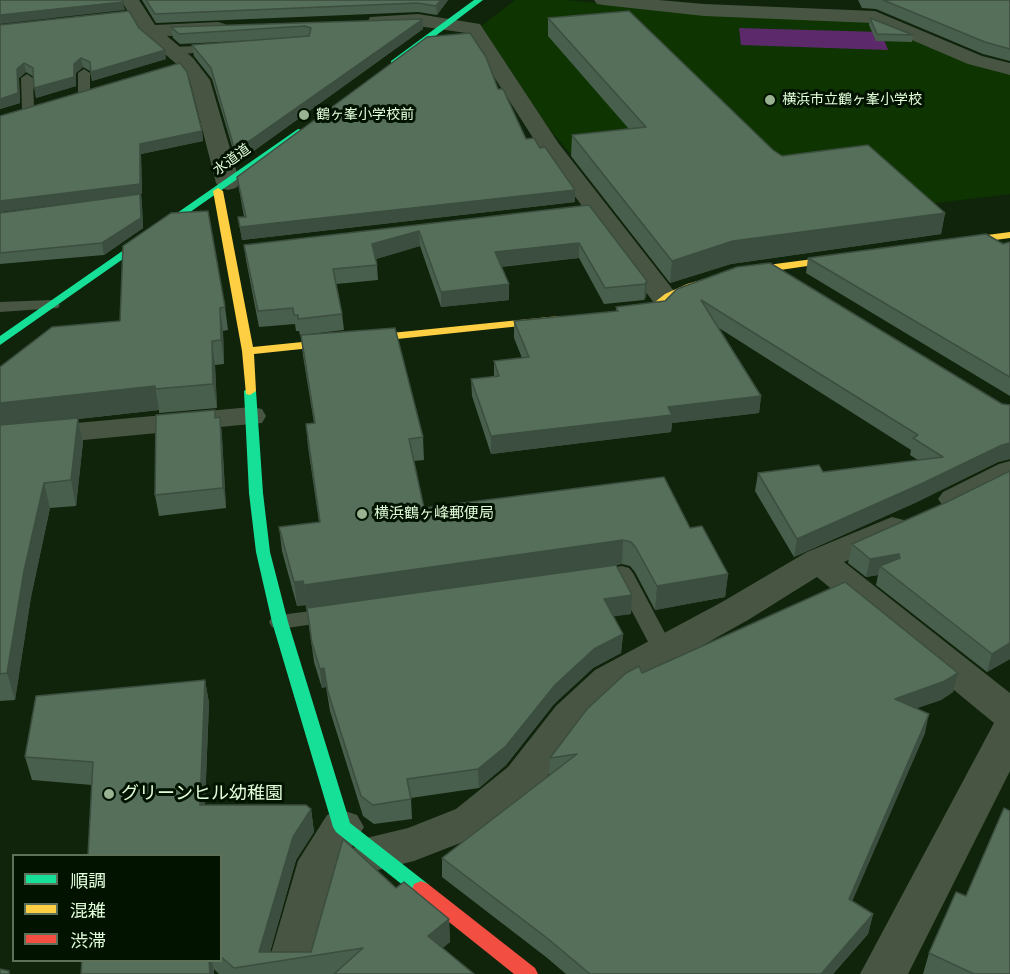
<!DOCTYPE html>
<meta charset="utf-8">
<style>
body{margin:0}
#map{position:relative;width:1010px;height:974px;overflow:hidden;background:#0f240a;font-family:"Noto Serif","Noto Sans JP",serif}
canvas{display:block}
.legend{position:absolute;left:12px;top:854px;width:210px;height:108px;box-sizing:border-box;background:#021300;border:2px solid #5c7158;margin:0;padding:8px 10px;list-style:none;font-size:18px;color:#e3fedb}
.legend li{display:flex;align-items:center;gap:12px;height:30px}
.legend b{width:30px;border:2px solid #5c7158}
</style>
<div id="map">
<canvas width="1010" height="974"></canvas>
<ul class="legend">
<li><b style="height:8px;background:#16e098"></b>順調</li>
<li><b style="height:8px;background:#ffcf43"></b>混雑</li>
<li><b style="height:8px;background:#f24e42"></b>渋滞</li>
</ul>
</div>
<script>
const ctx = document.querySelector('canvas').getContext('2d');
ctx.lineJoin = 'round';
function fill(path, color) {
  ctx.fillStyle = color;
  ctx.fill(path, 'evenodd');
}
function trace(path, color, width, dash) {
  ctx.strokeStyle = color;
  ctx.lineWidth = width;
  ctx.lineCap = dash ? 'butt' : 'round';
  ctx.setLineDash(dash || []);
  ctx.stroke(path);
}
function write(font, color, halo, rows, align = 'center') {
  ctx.font = font + ' "Noto Serif","Noto Sans JP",serif';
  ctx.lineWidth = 6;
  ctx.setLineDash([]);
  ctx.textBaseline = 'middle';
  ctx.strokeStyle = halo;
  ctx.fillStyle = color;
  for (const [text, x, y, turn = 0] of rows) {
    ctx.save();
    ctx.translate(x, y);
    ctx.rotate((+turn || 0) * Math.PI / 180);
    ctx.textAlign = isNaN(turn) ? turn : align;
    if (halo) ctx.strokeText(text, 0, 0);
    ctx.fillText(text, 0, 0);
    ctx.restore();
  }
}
fill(new Path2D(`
 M515 0H566L707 13 872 21 1010 73V194L641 239 548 127 481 26Z`), '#0d3401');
fill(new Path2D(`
 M739 28 881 32 888 50 741 45Z`), '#5c2a6a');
fill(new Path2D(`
 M219 45 225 48 223 50 173 55 167 51 173 47Z
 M84 69 90 73V92L84 96 78 92V73Z
 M27 74 33 78 34 109 28 113 22 109 21 78Z
 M52 300 60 305 58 308 0 312V302Z
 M622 566 629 568 633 573 674 650 671 655 663 658 655 655 616 581 595 584 588 582 584 577 588 572Z
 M334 608 342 610 345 615 342 620 280 629 272 627 269 622 272 617 280 615Z`), '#475542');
fill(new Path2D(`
 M121 0H139L155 25 218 22 225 24 228 28 225 32 218 34 167 36 193 58 210 80 240 183 236 188 228 190 220 188 216 183 190 81 179 66 142 35Z
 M594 0H659L704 4 875 11 982 56 1010 63V75L968 64 872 23 704 16 603 5 597 4Z
 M418 14 480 24 559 144 674 291 678 297 674 303 664 305 654 303 542 152 466 33 418 26 370 25 368 21 370 17Z
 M251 407 262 409 266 416 262 423 0 448V430Z
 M1010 461V484C989 495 967 512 943 506L938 499 943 492 999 464Z
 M892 517 904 520 909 528 904 536 844 562 1010 693V771L908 974H860L994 723 817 577 748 620 623 690 584 726 538 789 486 833 414 861 374 871 358 866 352 853 358 840 408 828 456 809 508 767 556 706 595 670 722 602 807 552Z
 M342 810 357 815 364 827 341 865 313 974H265L298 861 327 815Z`), '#475542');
fill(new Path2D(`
 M474 0H483L397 65H391V61Z
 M298 129 306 131 0 345V336Z
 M250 387 256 391 263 493 270 552 288 622 350 823 428 884 430 889 428 894 421 897 414 894 336 832 333 827 272 622 256 552 249 493 244 391Z`), '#16e098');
fill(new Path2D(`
 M218 188 223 191 253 347 559 316 565 319 559 322 254 354 256 391 250 395 246 394 242 351 213 191Z
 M1010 232V238L949 246 944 243 949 240Z
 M851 254 855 255V259L746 275 695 289 673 299 657 311 619 316 613 313 619 310 650 306 665 294 687 284 714 276 775 264Z`), '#ffcf43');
fill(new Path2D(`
 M421 881 428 884 535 968 538 974H514L414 894 412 889 414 884Z`), '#f24e42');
fill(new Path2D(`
 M142 0H448L437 15 418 12 156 23Z
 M858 0H1010V61L983 54 876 9 862 8Z
 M548 18 782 156 945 213 941 234 731 264 670 283 571 156 572 135 629 129 548 36Z
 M870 18 913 35 912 42 876 41 869 25Z
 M423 19V29L237 163 212 79 194 56 192 45 259 40 180 44 173 38 171 27Z
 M0 25 139 28 166 59 92 81 90 71 83 67 76 73V86L36 98 34 77 26 72 19 78 20 103 0 109Z
 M498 89 526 139 575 202 242 240 238 217H244L239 189 237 177Z
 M0 116 202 131 203 141 141 154 142 194H141L142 205 143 228 104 255 0 264V213L93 200 0 212Z
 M589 205 647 281 646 297 644 300 604 304 579 258 501 267 509 284V300L441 307 420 246 376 259 377 265 378 280 336 284 342 314 344 330 302 335 423 437 424 460 414 461 424 508 690 528 728 574 725 597 655 610 635 572 630 566 622 564 494 582 632 595 631 614 613 616 623 634 621 653 593 668 554 704 506 765 479 788 411 798 412 819 374 824 363 816 330 711 326 687 322 688 314 662 306 605 297 606 282 551 279 527 319 522 308 447 306 424 314 423 303 356 301 335H300L299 331H296L295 324 259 327 246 260 244 245Z
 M1010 242V396L806 273 808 258 1003 244Z
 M677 289 1002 404 1010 405V459L998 462 917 502 794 557 755 491 758 473 823 472 918 460 910 455 911 450 719 328 761 396 759 413 672 423 671 432 491 454 472 396 471 379 494 377V361L522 358 514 338V321L616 311V307L665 301Z
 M225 307 228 330 223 331 224 364 215 365 217 408 159 413V410L78 419 83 442 76 506 50 508 31 597 15 700 0 701V367L120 321Z
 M215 410 216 418 220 417 222 437 226 508 159 516 155 495Z
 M947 502 1010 659 987 672 876 585 878 575 866 577 848 563 852 544Z
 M642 673H958L953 692 941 700 917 708 925 733 852 901 873 914 868 934 833 974H566L546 957 442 877V858L549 775 550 758Z
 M205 680 209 703 205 805 311 809 314 832 296 860 270 952H311L396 888 449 919 450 942 442 948 474 974H219L214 969V974H81L82 960H220V855L92 785 32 780 25 757Z
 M929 953 1010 974H923Z`), '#495f4d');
fill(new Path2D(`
 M441 0H448L437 15 436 6Z
 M123 2 125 10 0 24V15Z
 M423 19V29L237 163 235 151Z
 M165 50 166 59 92 81 91 72Z
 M81 58 83 67 76 73V86L36 98 34 88 74 64Z
 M24 63 26 72 19 78 20 103 0 109V99L17 69Z
 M202 131 203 141 141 154 142 194H141L142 205 143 228 104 255 102 243 140 194 0 212V201L140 144Z
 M575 190V202L242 240 240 227Z
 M945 213 941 234 731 264 670 283 672 261 733 241Z
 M419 231 420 246 373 260 372 244Z
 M579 243V258L495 267V252Z
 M647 281 646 297 644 300 645 284Z
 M509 284V300L441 307V292Z
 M220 308 223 331 224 364 221 340Z
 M212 341 215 365 217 408 213 384Z
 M155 386 159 410 78 419 83 442 76 506 71 480 0 428V403Z
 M761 396 759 413 672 423 671 432 491 454V436L668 407Z
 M220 417 222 437 226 508 223 488Z
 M1010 443V459L998 462 917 502 794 557 797 539 1002 445Z
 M44 483 50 508 31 597 15 700 7 673 24 571Z
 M623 540 622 564 306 609 304 585Z
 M899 554 895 572 880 566 878 575 866 577 870 559Z
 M728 574 725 597 655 610 657 586Z
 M303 581 306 605 297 606 294 582Z
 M632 595 631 614 603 618 604 599Z
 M623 634 621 653 593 668 554 704 506 765 479 788 478 769 555 685 594 649Z
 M1010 643V659L987 672 992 654Z
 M324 668 326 687 322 688 320 669Z
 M958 673 953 692 941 700 891 717 895 699Z
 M205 680 209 703 204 828 200 805Z
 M929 714 925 733 845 918 849 899Z
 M311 809 314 832 296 860 267 963 259 952 293 837Z
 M873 914 868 934 833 974H820Z
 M449 919 450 942 429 960 428 936Z
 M209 960H212L214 974H210Z`), '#3c4e3f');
const building = new Path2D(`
 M0 0H122L123 2 0 15Z
 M146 0H441L436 6 418 3 155 14Z
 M883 0H1010V49L985 42Z
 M129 11 139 28 165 50 91 72 90 62 81 58 74 64V77L34 88 33 68 24 63 17 69 18 93 0 99V25Z
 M629 11 773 150 782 156 868 145 945 213 733 241 672 261 572 135 646 127 548 18Z
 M870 18 913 35 877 34Z
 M423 19 235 151 211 68 192 45 309 36 311 28 305 26 179 34 171 27Z
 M470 33 486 57 498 89H503L526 139 534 138 540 148 545 147 575 190 240 227 238 217H246L237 177 427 37Z
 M180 63 187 72 202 131 140 144V184L0 201V116Z
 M140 194 141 218 102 243 0 253V213Z
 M589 205 647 281 645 284 605 288 579 243 495 252 509 284 441 292 419 231 372 244 377 265 333 269 342 314 298 319V315H294L293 308 258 311 244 245Z
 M208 211 225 307 220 308 221 340 212 341 213 384 155 389V386L0 403V367L52 327 120 321 123 246 171 213Z
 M986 234 1003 244 1010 242V377L808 258Z
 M770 263 1002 404 1010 405V443L1002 445 921 484 797 539 758 473 819 465 823 472 943 457 913 438 918 435 701 300 761 396 668 407 672 415 491 436 471 379 499 376 494 361 529 357 514 321 618 311 616 307 665 301 677 289 737 267Z
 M395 328 423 437 409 439 424 508 664 477 690 528 702 526 728 574 657 586 636 548 631 542 623 540 304 585 303 581 294 582 279 527 320 522 306 424 315 423 301 335Z
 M215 410V418L220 417 223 488 155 495 156 415Z
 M78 418 71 480 44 483 24 571 7 673 0 674V425Z
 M1010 471V643L992 654 880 566 900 558 899 554 870 559 852 544 947 502Z
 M616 565 632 595 604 599 623 634 594 649 555 685 506 746 478 769 407 779 411 799 373 805 361 796 328 692 324 668 320 669 312 643 307 608Z
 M845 582 958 673 945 681 895 699 929 714 849 899 873 914 821 974H590L547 938 442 858 577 754 550 758 587 709 626 673 639 666 642 673Z
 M205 680 200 805H306L311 809 293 837 259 952H311L343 839 396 888 404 882 449 919 428 936 474 974H334L363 948 234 968 220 956V855H88L93 762 25 757 36 696Z
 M1004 808 1010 811V974H974L929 953 956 892 966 896Z
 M82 960H209L210 974H81Z
 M0 969 9 971V974H0Z`);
fill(building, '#556f5a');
trace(building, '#3c4e3f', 1.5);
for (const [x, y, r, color] of [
 [770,100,6,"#99b292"],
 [304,115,6,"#99b292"],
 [362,514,6,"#99b292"],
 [109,794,6,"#99b292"]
]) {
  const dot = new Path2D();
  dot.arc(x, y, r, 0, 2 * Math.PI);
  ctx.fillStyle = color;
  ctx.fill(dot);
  trace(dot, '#021300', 2);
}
write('14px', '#e3fedb', '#021300', [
 ["横浜市立鶴ヶ峯小学校",782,100],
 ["鶴ヶ峯小学校前",316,115]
], 'left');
write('14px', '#e3fedb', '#021300', [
 ["水道道",232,160,-36]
]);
write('15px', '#e3fedb', '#021300', [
 ["横浜鶴ヶ峰郵便局",374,514]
], 'left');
write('18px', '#e3fedb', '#021300', [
 ["グリーンヒル幼稚園",121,794]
], 'left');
</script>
